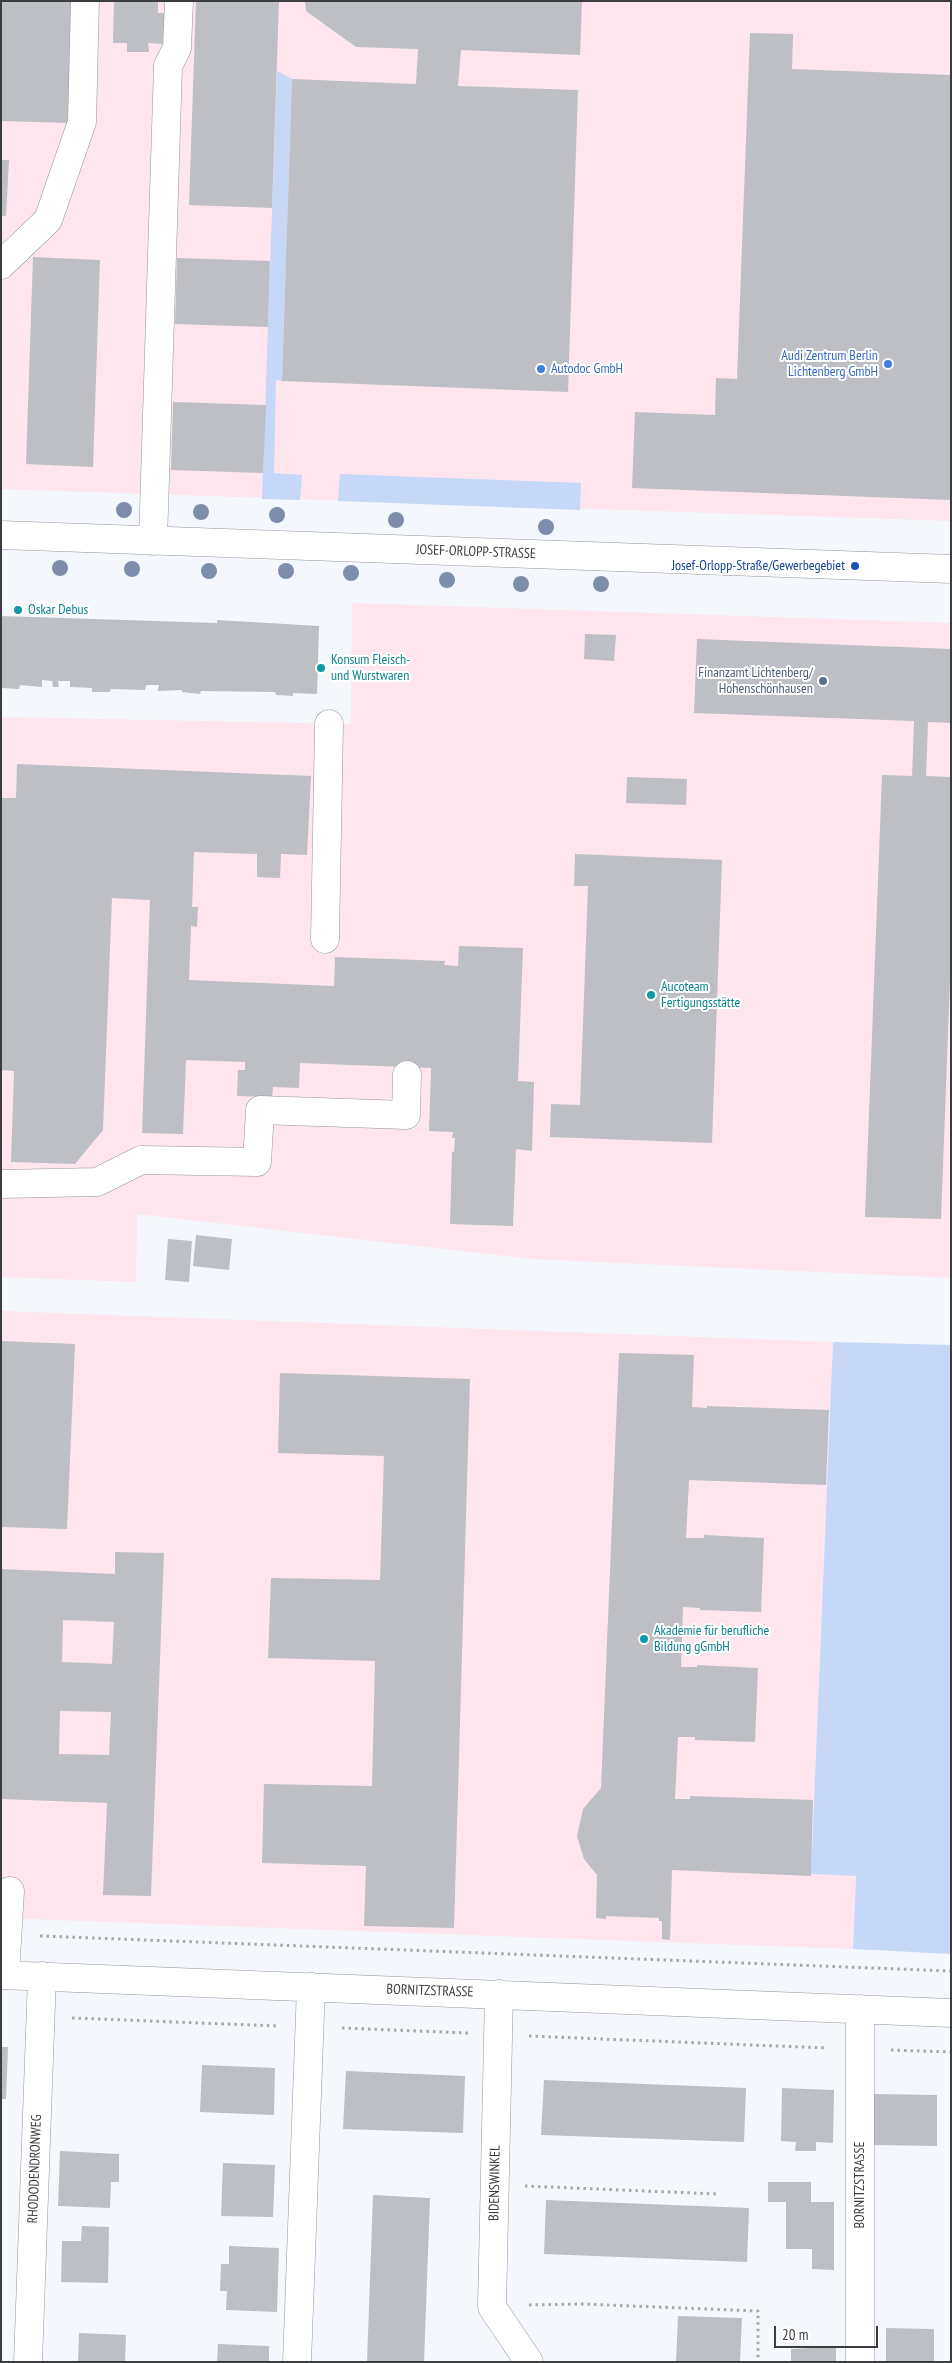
<!DOCTYPE html>
<meta charset="utf-8">
<style>
body{margin:0}
#map{position:relative;width:952px;height:2363px;overflow:hidden;background:#f4f7fc;font-family:"PT Sans Narrow",sans-serif}
canvas{display:block}
.frame{position:absolute;inset:0;border:2px solid #3a3c3e;pointer-events:none}
.scale{position:absolute;left:774px;top:2326px;width:104px;height:22px;box-sizing:border-box;border:2px solid #3a3c3e;border-top:0;padding-left:6px;font-size:15px;line-height:18px;white-space:nowrap;color:#3a3c3e;-webkit-text-stroke:4px #fff;paint-order:stroke}
</style>
<div id="map">
<canvas width="952" height="2363"></canvas>
<div class="frame"></div>
<div class="scale">20 m</div>
</div>
<script>
const ctx = document.querySelector('canvas').getContext('2d');
ctx.lineJoin = 'round';
function fill(path, color) {
  ctx.fillStyle = color;
  ctx.fill(path, 'evenodd');
}
function trace(path, color, width, dash) {
  ctx.strokeStyle = color;
  ctx.lineWidth = width;
  ctx.lineCap = dash ? 'butt' : 'round';
  ctx.setLineDash(dash || []);
  ctx.stroke(path);
}
function write(font, color, halo, rows, align = 'center') {
  ctx.font = font + ' "PT Sans Narrow",sans-serif';
  ctx.lineWidth = 4;
  ctx.setLineDash([]);
  ctx.textBaseline = 'middle';
  ctx.strokeStyle = halo;
  ctx.fillStyle = color;
  for (const [text, x, y, turn = 0] of rows) {
    ctx.save();
    ctx.translate(x, y);
    ctx.rotate((+turn || 0) * Math.PI / 180);
    ctx.textAlign = isNaN(turn) ? turn : align;
    if (halo) ctx.strokeText(text, 0, 0);
    ctx.fillText(text, 0, 0);
    ctx.restore();
  }
}
fill(new Path2D(`
 M1 1H951V521L1 489Z
 M352 603 951 623V1278L532 1259 137 1214 136 1282 1 1277V717L351 724Z
 M1 1311 833 1342 811 1873 856 1876 853 1949 1 1918Z`), '#fee5ee');
fill(new Path2D(`
 M277 71 292 79 282 381 276 380 274 473 302 475 300 500 262 499Z
 M340 474 581 483 580 510 338 501Z
 M833 1342 951 1345V1954L853 1949 856 1876 811 1874Z`), '#c6d7f7');
fill(new Path2D(`
 M1 1H71L68 123 1 121Z
 M114 1H158V13H164V44L148 43 149 52H127V43H113Z
 M196 1H279L272 208 189 205Z
 M305 1H582L580 55 461 50 458 86 578 90 568 392 282 381 292 79 416 84 418 49 356 47 306 11Z
 M750 33 793 34 792 69 951 75V500L632 488 635 412 715 415 716 378 737 379Z
 M1 160H9L6 216H1Z
 M33 257 100 260 93 467 26 464Z
 M177 258 270 261 268 327 175 324Z
 M173 402 266 405 263 473 171 470Z
 M1 616 217 623V620L319 626 317 694 293 693V696L276 695 275 692 201 691 200 694 182 692V690L158 691 159 685H146L145 690 111 689 110 692H92V688L70 687V681H58L59 687H53L52 681 42 680V687L20 685 19 689 2 688Z
 M585 634 616 635 614 661 584 659Z
 M697 639 951 649V723L928 722 926 776 951 777V953L941 1219 865 1217 882 775 912 776 914 721 694 713Z
 M17 764 311 776 307 855 281 854 280 878 257 877V854L194 852 192 907H198L197 927 191 926 189 980 334 986 335 957 445 961 444 965 458 966 459 946 523 948 518 1081 534 1082 532 1151 516 1149 513 1226 450 1224 452 1152H454L455 1138H452L453 1132 429 1131 431 1068 300 1063 299 1088 273 1087 272 1097 237 1096 238 1070H245V1062L186 1060 183 1134 142 1133 150 900 112 898 103 1130 75 1164 11 1162 14 1071 1 1070V798H16Z
 M627 777 687 779 686 805 626 803Z
 M575 854 722 860 712 1143 550 1137 551 1104 580 1105 588 886H574Z
 M196 1235 232 1239 229 1270 193 1266Z
 M168 1239 192 1241 189 1282 165 1280Z
 M1 1341 75 1344 67 1529 1 1527Z
 M619 1353 694 1355 692 1407 707 1408V1406L829 1410 826 1485 689 1480 686 1538H704V1535L764 1538 761 1612 700 1610V1608L683 1607 681 1667H697V1665L758 1668 755 1742 695 1740V1737H678L675 1799H690V1796L813 1800 811 1876 672 1870 670 1940 662 1939V1921H659V1918L606 1916V1919L596 1918 597 1875 584 1859 577 1836 583 1809 601 1788Z
 M280 1373 470 1379 454 1928 364 1926 366 1866 262 1863 264 1784 372 1786 375 1661 268 1658 271 1578 380 1580 384 1456 278 1453Z
 M115 1552 164 1553 151 1896 103 1895 107 1803 1 1799V1569L115 1574ZM63 1620 114 1622 112 1664 62 1662ZM60 1711 111 1712 109 1755 59 1754Z
 M1 2047H8L6 2099H1Z
 M202 2065 275 2068 274 2115 200 2112Z
 M346 2071 465 2076 463 2133 343 2129Z
 M544 2080 746 2088 744 2142 541 2135Z
 M782 2088 834 2090 833 2143 816 2142V2151H795L796 2142 781 2141Z
 M874 2094 937 2095V2146L874 2145Z
 M60 2151 119 2154V2182H111L110 2208 58 2206Z
 M223 2163 275 2165 273 2217 221 2216Z
 M768 2182H811V2202H834V2270L812 2269V2249H786V2202H768Z
 M373 2195 430 2198 424 2362H367Z
 M546 2200 749 2208 747 2262 544 2254Z
 M82 2226 109 2227 108 2283 61 2282 62 2241H81Z
 M229 2246 279 2248 277 2312 226 2310 227 2291H220L221 2264H229Z
 M678 2316 742 2318 740 2362H676Z
 M886 2328 934 2329V2362H886Z
 M79 2333 126 2335 125 2362H78Z
 M218 2344 269 2346V2362H217Z
 M836 2347V2362H791V2349Z`), '#bdbfc5');
const minor = new Path2D(`
 M1 265 48 220 82 122 85 1
 M1 535 951 569
 M153 541 168 66 177 48 179 1
 M325 939 329 724
 M1 1184 97 1182 141 1160 257 1162 260 1110 406 1115 407 1075
 M1 1975 951 2013
 M5 1975 10 1891
 M499 1994 492 2307 529 2362
 M860 2009V2362
 M28 2362 42 1976
 M297 2362 311 1987`);
trace(minor, '#94979c', 29);
trace(new Path2D(`
 M40 1936 951 1971
 M72 2018 278 2026
 M342 2028 468 2033
 M529 2036 827 2048
 M891 2050 951 2052
 M525 2186 717 2194
 M529 2305 581 2304 758 2311V2362`), '#a6a8ac', 3, [2.5, 4]);
trace(minor, '#fff', 28);
ctx.fillStyle = '#7f8dac';
for (const [x, y] of [
 [124,510],
 [201,512],
 [277,515],
 [396,520],
 [546,527],
 [60,568],
 [132,569],
 [209,571],
 [286,571],
 [351,573],
 [447,580],
 [521,584],
 [601,584]
]) {
  ctx.beginPath();
  ctx.arc(x, y, 8, 0, 2 * Math.PI);
  ctx.fill();
}
for (const [x, y, r, color] of [
 [888,364,5,"#3f7fe0"],
 [541,369,5,"#3f7fe0"],
 [855,566,5,"#1a4fb4"],
 [18,610,5,"#0f9aa8"],
 [321,668,5,"#0f9aa8"],
 [823,681,5,"#5c6f8a"],
 [651,995,5,"#0f9aa8"],
 [644,1639,5,"#0f9aa8"]
]) {
  const dot = new Path2D();
  dot.arc(x, y, r, 0, 2 * Math.PI);
  ctx.fillStyle = color;
  ctx.fill(dot);
  trace(dot, '#fff', 2);
}
write('14px', '#366cbe', '#fff', [
 ["Audi Zentrum Berlin",878,356],
 ["Lichtenberg GmbH",878,372],
 ["Autodoc GmbH",551,369,"left"]
], 'right');
write('14px', '#3a3c3e', '#fff', [
 ["JOSEF-ORLOPP-STRASSE",476,552,2],
 ["BORNITZSTRASSE",430,1991,2],
 ["RHODODENDRONWEG",35,2169,-88],
 ["BIDENSWINKEL",495,2183,-89],
 ["BORNITZSTRASSE",860,2185,-90]
]);
write('14px', '#164399', '#fff', [
 ["Josef-Orlopp-Straße/Gewerbegebiet",845,566]
], 'right');
write('14px', '#0d838f', '#fff', [
 ["Oskar Debus",28,610],
 ["Konsum Fleisch-",331,660],
 ["und Wurstwaren",331,676],
 ["Aucoteam",661,987],
 ["Fertigungsstätte",661,1003],
 ["Akademie für berufliche",654,1631],
 ["Bildung gGmbH",654,1647]
], 'left');
write('14px', '#4e5e75', '#fff', [
 ["Finanzamt Lichtenberg/",813,673],
 ["Hohenschönhausen",813,689]
], 'right');
</script>
